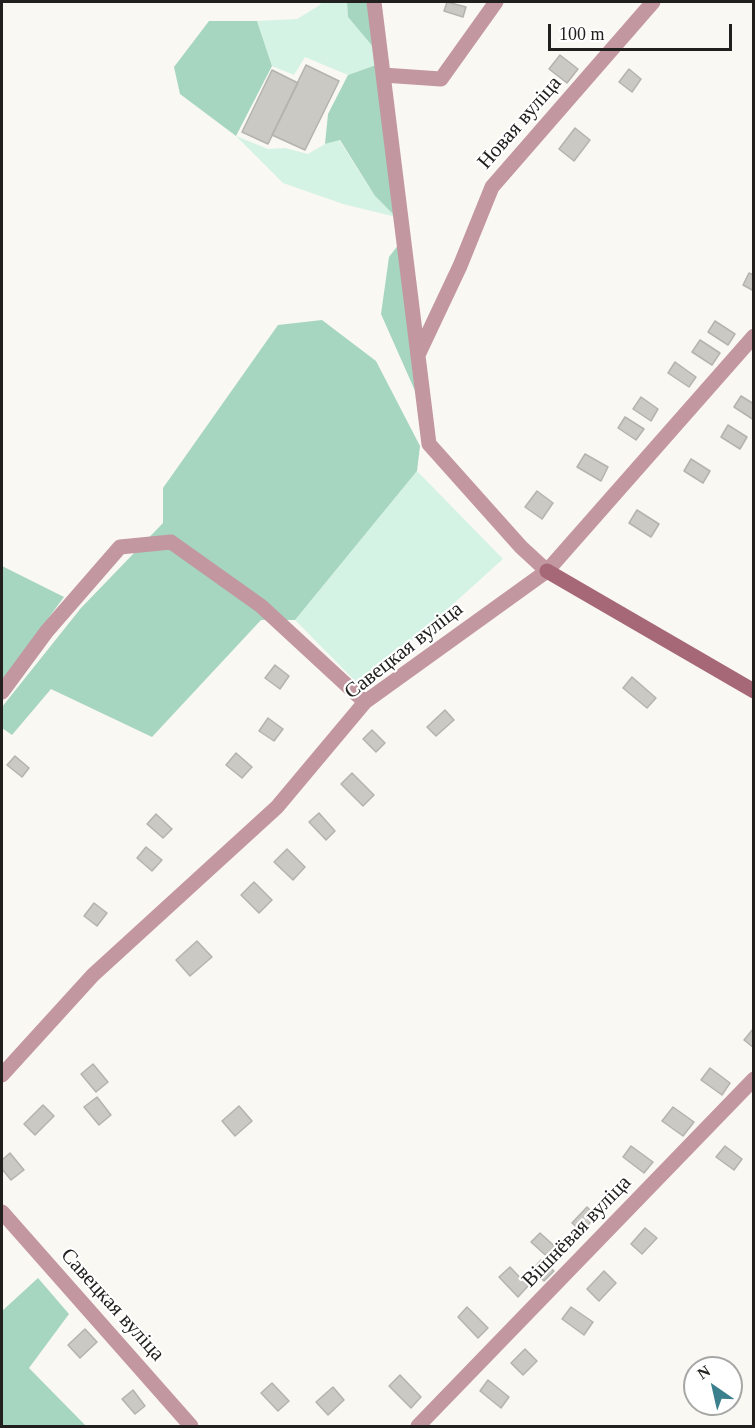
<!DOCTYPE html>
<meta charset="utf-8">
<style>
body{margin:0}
#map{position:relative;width:755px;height:1428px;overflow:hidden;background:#faf8f3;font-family:Georgia,serif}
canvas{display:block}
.frame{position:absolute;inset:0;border:3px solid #21201e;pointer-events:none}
.north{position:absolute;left:683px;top:1356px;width:60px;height:60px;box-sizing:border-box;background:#fff;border:2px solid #a6a6a5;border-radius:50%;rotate:326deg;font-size:16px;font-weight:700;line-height:24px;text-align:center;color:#21201e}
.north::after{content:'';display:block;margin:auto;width:21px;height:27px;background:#3b808d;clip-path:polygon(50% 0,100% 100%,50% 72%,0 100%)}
.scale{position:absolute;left:548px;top:24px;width:184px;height:27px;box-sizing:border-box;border:3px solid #21201e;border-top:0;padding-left:8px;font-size:18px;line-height:21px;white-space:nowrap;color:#21201e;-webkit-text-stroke:4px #fff;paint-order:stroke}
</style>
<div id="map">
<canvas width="755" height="1428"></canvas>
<div class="frame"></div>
<div class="north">N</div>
<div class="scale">100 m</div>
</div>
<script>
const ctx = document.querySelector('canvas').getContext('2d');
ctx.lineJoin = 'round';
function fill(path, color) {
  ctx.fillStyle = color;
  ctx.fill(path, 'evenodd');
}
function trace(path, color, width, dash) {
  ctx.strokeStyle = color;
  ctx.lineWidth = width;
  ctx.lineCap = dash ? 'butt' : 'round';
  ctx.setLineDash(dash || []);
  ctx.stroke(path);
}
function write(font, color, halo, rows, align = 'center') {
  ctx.font = font + ' Georgia,serif';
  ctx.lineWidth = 4.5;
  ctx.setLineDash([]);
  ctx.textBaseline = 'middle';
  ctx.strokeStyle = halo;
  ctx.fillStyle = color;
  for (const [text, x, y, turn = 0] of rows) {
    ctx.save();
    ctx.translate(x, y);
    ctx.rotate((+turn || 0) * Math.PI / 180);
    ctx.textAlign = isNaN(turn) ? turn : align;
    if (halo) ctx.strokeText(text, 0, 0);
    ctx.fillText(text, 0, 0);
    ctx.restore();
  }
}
fill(new Path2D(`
 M321 2H347L348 17 374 48 376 65 348 75 305 57 294 75 272 66 257 21 297 19 320 5Z
 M236 136 268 149 285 148 308 154 325 144 339 140 375 196 396 217 343 204 283 183Z
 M417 471 503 559 361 687 295 620Z`), '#d4f3e4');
fill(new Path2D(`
 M347 2H367L374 48 348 17Z
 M209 21H257L272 66 236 136 180 94 174 67Z
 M376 65 396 217 375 196 340 140 325 144 328 114 348 75Z
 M399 244 416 393 381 314 389 257Z
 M322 320 376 361 420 446 417 471 295 620H261L152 737 51 689 12 735 2 728V707L81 608 163 523V488L278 325Z
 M2 566 64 597 2 681Z
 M38 1278 69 1314 29 1368 86 1426H2V1311Z`), '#a6d6bf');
const building = new Path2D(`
 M447 2 466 7 463 17 444 11Z
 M560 55 578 69 567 83 549 69Z
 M306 65 339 81 305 150 272 135Z
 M629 69 641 79 632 92 619 82Z
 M272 70 298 83 268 144 242 132Z
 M575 128 590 140 574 161 559 149Z
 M749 273 754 275V291L743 285Z
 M715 321 735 334 728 345 708 332Z
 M700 340 720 353 712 365 692 352Z
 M675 362 696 377 689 387 668 373Z
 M741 396 754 404V420L734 407Z
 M641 397 658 409 651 421 633 409Z
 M625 417 644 429 636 440 618 428Z
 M728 425 747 437 740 449 721 437Z
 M585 454 608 467 601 481 577 467Z
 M691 459 710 471 703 483 684 471Z
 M537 491 553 503 542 519 525 507Z
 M637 510 659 524 651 537 629 523Z
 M275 665 289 676 280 689 265 678Z
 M632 677 656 698 647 708 623 688Z
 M445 710 454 720 436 736 427 727Z
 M268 718 283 729 274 741 259 731Z
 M372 730 385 743 376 752 363 739Z
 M236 753 252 767 242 778 226 765Z
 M15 756 29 768 22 777 7 765Z
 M352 773 374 795 363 806 341 784Z
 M319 813 335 831 326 840 309 822Z
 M156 814 172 829 163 838 147 824Z
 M146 847 162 860 152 871 137 858Z
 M287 849 305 867 293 880 274 862Z
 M254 882 272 900 259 913 241 895Z
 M94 903 107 913 97 926 84 916Z
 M197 941 212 957 190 976 176 960Z
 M753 1029 754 1030V1048L744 1040Z
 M93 1064 108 1082 96 1092 81 1074Z
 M710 1068 730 1083 722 1095 701 1080Z
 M97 1097 111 1115 99 1125 84 1107Z
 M43 1105 54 1116 35 1135 24 1124Z
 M239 1106 252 1121 235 1136 222 1121Z
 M673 1107 694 1122 683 1136 662 1121Z
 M631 1146 653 1162 644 1173 623 1157Z
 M725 1146 742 1159 734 1170 716 1157Z
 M10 1153 24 1170 11 1180 2 1169V1160Z
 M587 1207 596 1216 582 1232 572 1223Z
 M645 1228 657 1238 642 1254 631 1244Z
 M540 1233 561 1252 552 1261 531 1242Z
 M541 1260 554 1271 544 1281 532 1270Z
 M510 1267 528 1286 518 1297 499 1277Z
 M604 1271 616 1283 599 1301 587 1289Z
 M467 1307 488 1328 478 1338 458 1317Z
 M571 1307 593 1322 584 1335 562 1319Z
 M85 1329 97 1342 80 1358 68 1345Z
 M525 1349 537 1361 523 1375 511 1363Z
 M400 1375 421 1397 411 1408 389 1386Z
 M488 1380 509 1397 501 1408 480 1391Z
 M272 1383 289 1401 278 1411 261 1393Z
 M333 1387 344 1400 328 1415 316 1402Z
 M133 1390 145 1406 135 1414 122 1399Z`);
fill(building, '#cbc9c4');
trace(building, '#b4b3ae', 1.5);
trace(new Path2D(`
 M374 2 429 444 521 547 547 571
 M383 75 441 79 496 2
 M418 355 460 266 492 187 653 2
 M2 692 47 631 120 547 171 542 261 606 365 702
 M2 1075 93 975 277 807 365 702 547 571 754 336
 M2 1212 191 1426
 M418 1426 754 1079`), '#c397a0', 15);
trace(new Path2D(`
 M547 571 754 691`), '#a66876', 15);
write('21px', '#21201e', '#fff', [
 ["Новая вуліца",520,123,-49],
 ["Савецкая вуліца",404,651,-38],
 ["Вішнёвая вуліца",577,1232,-46],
 ["Савецкая вуліца",112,1305,48]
]);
</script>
